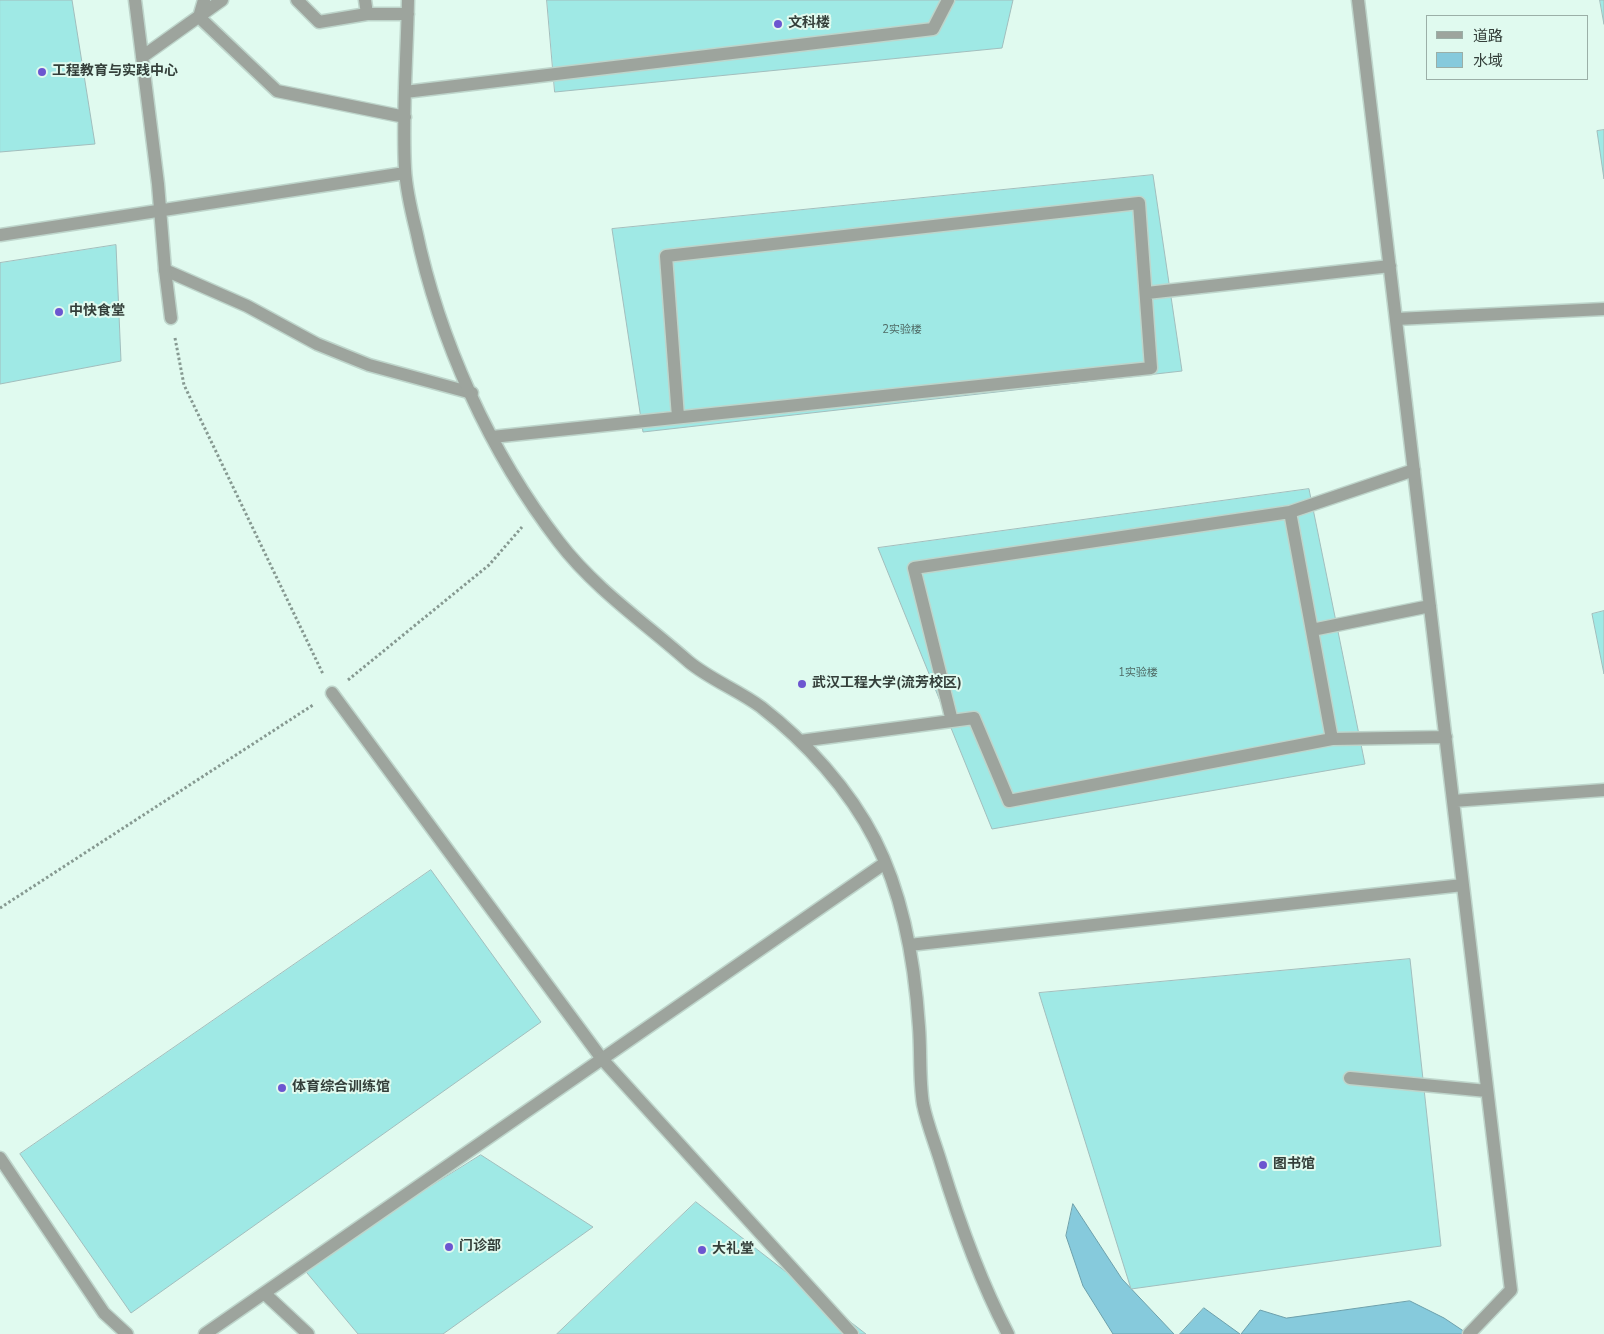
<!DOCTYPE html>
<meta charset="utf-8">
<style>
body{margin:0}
#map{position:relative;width:1604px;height:1334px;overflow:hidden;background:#e0faef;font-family:"Nunito Sans","Noto Sans SC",sans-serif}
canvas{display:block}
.legend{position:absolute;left:1426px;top:15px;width:162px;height:65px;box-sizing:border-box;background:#e0faef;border:1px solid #9bafa7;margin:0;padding:6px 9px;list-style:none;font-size:15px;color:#343f3a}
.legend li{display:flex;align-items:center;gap:10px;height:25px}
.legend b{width:25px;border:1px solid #9bafa7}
</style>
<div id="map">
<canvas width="1604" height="1334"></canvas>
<ul class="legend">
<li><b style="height:6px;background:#9da49d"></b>道路</li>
<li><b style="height:14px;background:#86cadc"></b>水域</li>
</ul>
</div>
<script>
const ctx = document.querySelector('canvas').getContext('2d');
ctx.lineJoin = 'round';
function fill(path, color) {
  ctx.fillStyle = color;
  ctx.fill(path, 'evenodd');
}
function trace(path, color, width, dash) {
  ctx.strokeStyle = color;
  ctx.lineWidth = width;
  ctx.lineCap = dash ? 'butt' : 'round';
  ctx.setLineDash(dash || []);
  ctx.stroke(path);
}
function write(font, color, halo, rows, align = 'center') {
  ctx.font = font + ' "Nunito Sans","Noto Sans SC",sans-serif';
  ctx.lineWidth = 4;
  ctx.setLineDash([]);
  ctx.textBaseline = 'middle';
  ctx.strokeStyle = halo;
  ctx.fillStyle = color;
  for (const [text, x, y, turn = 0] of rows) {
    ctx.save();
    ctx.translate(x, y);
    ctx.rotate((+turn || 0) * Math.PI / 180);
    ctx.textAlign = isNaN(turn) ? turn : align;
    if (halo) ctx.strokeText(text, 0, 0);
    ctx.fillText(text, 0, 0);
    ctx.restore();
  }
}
const water = new Path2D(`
 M1073 1204 1122 1279 1174 1334H1113L1083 1286 1066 1236Z
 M1410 1301 1444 1318 1468 1334H1241L1260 1310 1286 1318Z
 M1204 1308 1240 1334H1180Z`);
fill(water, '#86cadc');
trace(water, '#6da0ab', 1);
const building = new Path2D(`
 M0 0H72L95 144 0 152Z
 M547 0H1013L1002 48 555 92Z
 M1600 0H1604V24Z
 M1604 130V179L1597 131Z
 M1153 175 1182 371 643 432 612 229Z
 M116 245 121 361 0 384V263Z
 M1309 489 1365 764 992 829 878 548Z
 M1604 611V674L1592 614Z
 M431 870 541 1022 131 1313 20 1154Z
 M1410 959 1441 1246 1131 1289 1039 993Z
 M481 1155 593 1227 443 1334H358L302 1267Z
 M696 1202 866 1334H557Z`);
fill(building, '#9fe9e5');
trace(building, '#a2bebd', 1);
const service = new Path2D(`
 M165 270 247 306 317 344 369 365 472 393
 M332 693 602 1059`);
const minor = new Path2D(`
 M135 0 158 184 165 270 171 318
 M204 0 199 17 277 91 405 117
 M297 0 319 22 367 14H408
 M365 0 367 14
 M408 0C407 56 402 113 405 169 406 189 411 210 416 230 439 340 490 453 559 542 595 589 645 623 689 662 711 680 738 690 761 707 806 742 849 789 875 840 904 897 915 965 919 1027 921 1052 919 1079 923 1104 927 1124 935 1143 941 1163 959 1222 979 1279 1008 1334
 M1358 0 1511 1290 1469 1334
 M142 57 222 0
 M405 92 933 29 948 0
 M0 235 405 173
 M1147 293 1390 266
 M1396 319 1604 309
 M492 437 1151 368 1139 203 666 256 678 417
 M1290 512 1332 739
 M1312 630 1430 606
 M952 721 914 568 1290 512 1414 470
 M800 741 974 718 1009 801 1332 739 1446 737
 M1453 801 1604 790
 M909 945 1463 885
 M602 1059 852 1334
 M1350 1078 1487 1091
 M0 1158 104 1313 127 1334
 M264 1293 308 1334
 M205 1334 885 863`);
trace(service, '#bed5cb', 15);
trace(minor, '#bed5cb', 15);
trace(new Path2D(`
 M175 338 184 385 323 674
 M348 680 489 565 522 527
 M0 908 313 705`), '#869991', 3, [2.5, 2.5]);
trace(service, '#9da49d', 12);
trace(minor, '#9da49d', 12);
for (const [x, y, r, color] of [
 [778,24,5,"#6c56d0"],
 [42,72,5,"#6c56d0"],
 [59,312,5,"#6c56d0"],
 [802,684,5,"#6c56d0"],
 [282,1088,5,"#6c56d0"],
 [1263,1165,5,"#6c56d0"],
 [449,1247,5,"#6c56d0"],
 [702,1250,5,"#6c56d0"]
]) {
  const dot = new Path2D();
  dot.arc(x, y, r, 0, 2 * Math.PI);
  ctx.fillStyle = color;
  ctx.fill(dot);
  trace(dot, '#e0faef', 2);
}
write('11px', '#4f6a65', null, [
 ["2实验楼",902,330],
 ["1实验楼",1138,673]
]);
write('bold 14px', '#343f3a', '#e0faef', [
 ["文科楼",788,24],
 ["工程教育与实践中心",52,72],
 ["中快食堂",69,312],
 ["武汉工程大学(流芳校区)",812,684],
 ["体育综合训练馆",292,1088],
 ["图书馆",1273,1165],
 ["门诊部",459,1247],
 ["大礼堂",712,1250]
], 'left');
</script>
